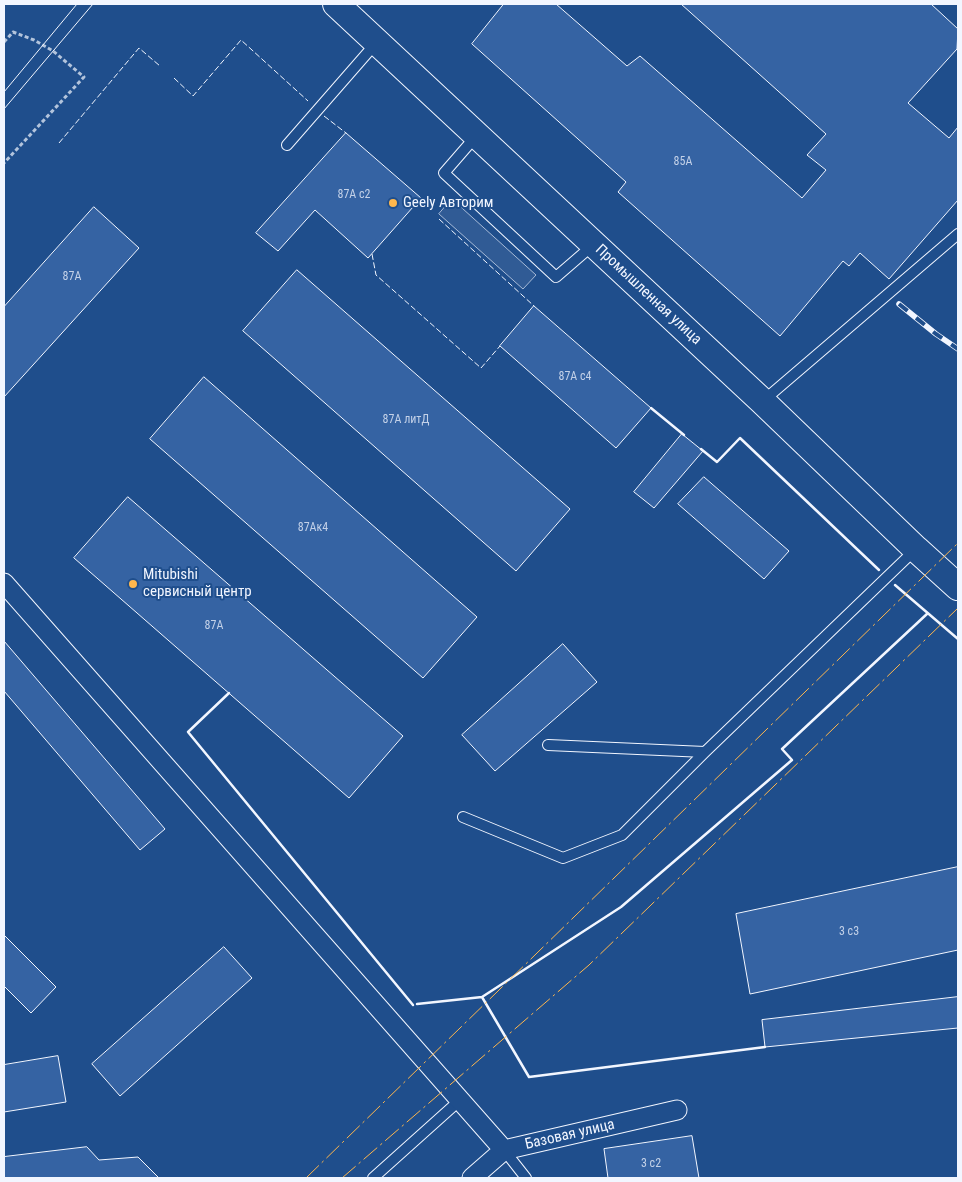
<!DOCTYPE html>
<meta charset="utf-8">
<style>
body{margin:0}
#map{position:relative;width:962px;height:1182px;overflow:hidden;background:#1f4e8c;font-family:"Roboto Condensed",sans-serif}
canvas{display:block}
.frame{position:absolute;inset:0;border:5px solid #f2f6ff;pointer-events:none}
</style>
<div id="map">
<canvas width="962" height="1182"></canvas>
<div class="frame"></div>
</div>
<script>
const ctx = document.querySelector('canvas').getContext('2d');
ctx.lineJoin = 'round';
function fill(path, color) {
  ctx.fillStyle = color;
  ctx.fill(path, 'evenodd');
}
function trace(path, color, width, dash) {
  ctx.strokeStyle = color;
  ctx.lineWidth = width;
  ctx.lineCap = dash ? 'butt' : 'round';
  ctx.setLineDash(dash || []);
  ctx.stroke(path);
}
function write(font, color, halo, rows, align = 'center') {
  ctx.font = font + ' "Roboto Condensed",sans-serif';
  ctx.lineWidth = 4;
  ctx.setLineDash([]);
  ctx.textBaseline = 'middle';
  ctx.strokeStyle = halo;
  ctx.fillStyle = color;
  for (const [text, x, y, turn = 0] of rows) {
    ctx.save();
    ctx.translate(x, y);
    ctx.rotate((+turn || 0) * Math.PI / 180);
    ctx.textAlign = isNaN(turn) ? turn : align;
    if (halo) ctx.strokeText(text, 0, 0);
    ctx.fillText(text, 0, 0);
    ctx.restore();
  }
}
const built = new Path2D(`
 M452 199 536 275 523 289 439 214Z`);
fill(built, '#305b95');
trace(built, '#a8bbd7', 1);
const building = new Path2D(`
 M504 4H556L627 66 640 56 802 198 826 170 807 155 826 134 681 4H931L958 29 957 49 908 103 949 138 958 127V200L889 279 860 253 849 266 843 261 780 336 618 192 626 182 472 44Z
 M346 133 421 198 368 258 315 210 278 251 256 233Z
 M94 207 139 248 4 397V307Z
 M297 270 570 509 516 571 243 331Z
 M534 306 651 408 616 448 500 346Z
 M204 377 477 617 423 678 150 439Z
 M682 434 703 451 654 508 634 492Z
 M704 477 789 551 764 579 678 504Z
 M128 497 403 736 349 798 74 558Z
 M4 641 165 829 140 850 4 691Z
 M563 644 597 682 495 771 462 735Z
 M958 867V950L750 994 736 914Z
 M4 935 56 987 31 1013 4 986Z
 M224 947 252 978 120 1096 92 1064Z
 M958 997V1028L765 1047 762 1020Z
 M58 1056 66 1102 4 1112V1065Z
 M692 1136 699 1178H608L604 1149Z
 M87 1147 99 1160 138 1157 159 1178H4V1157Z`);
fill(building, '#3563a3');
trace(building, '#f2f6ff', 1);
const lane = new Path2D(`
 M477 135 444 173 556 277 593 245
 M287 145 376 43
 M763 401 958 234
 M548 745 705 752
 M463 817 563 858 622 835 705 752 915 550
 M504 1150 526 1178
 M373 1178 460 1100`);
const street = new Path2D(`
 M4 583 504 1150
 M472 1178 504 1150 677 1110`);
const secondary = new Path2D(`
 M336 4 762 401 916 549 958 587`);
trace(lane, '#f2f6ff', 12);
trace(street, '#f2f6ff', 21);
trace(secondary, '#f2f6ff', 28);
trace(new Path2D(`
 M4 42 13 32 34 40 53 51 84 77 4 163`), '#b3c4dc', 3, [4, 2.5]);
trace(lane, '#1f4e8c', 10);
trace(street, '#1f4e8c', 19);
trace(secondary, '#1f4e8c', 26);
trace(new Path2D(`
 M4 92 77 4
 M4 109 93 4`), '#f2f6ff', 1);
const rail = new Path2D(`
 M899 304 936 334 958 349`);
trace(rail, '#f2f6ff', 5.5);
trace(rail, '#1f4e8c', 4, [11]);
trace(new Path2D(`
 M174 78 193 96 241 40 308 101
 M324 116 346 133
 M59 143 139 48 160 66
 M439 219 534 306
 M372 254 376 275 481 368 500 346`), '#f2f6ff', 1, [6, 2.5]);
trace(new Path2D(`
 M651 408 684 435
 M701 449 717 462 740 438 879 570
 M895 585 958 639
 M229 693 188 732 413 1005
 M482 997 621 907 792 760 782 749 928 613
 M417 1004 482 997 529 1077 765 1047`), '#f2f6ff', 2.5);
trace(new Path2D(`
 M306 1178 958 543
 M342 1178 589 965 958 608`), '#ffb74d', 1, [18, 4, 2.5, 4]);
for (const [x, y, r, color] of [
 [393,203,5,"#ffb74d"],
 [133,584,5,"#ffb74d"]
]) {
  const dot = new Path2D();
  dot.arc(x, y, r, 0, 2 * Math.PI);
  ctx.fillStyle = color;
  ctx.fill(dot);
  trace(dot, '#1f4e8c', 2);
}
write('12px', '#c3d1e8', null, [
 ["85А",683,162],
 ["87А с2",354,195],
 ["87А",72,277],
 ["87А с4",575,377],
 ["87А литД",406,420],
 ["87Ак4",313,528],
 ["87А",214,626],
 ["3 с3",849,932],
 ["3 с2",651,1164]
]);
write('15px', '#f2f6ff', '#1f4e8c', [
 ["Geely Авторим",403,203],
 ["Mitubishi",143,575],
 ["сервисный центр",143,592]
], 'left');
write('15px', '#f2f6ff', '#1f4e8c', [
 ["Промышленная улица",648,295,43],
 ["Базовая улица",570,1135,-13]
]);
</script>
